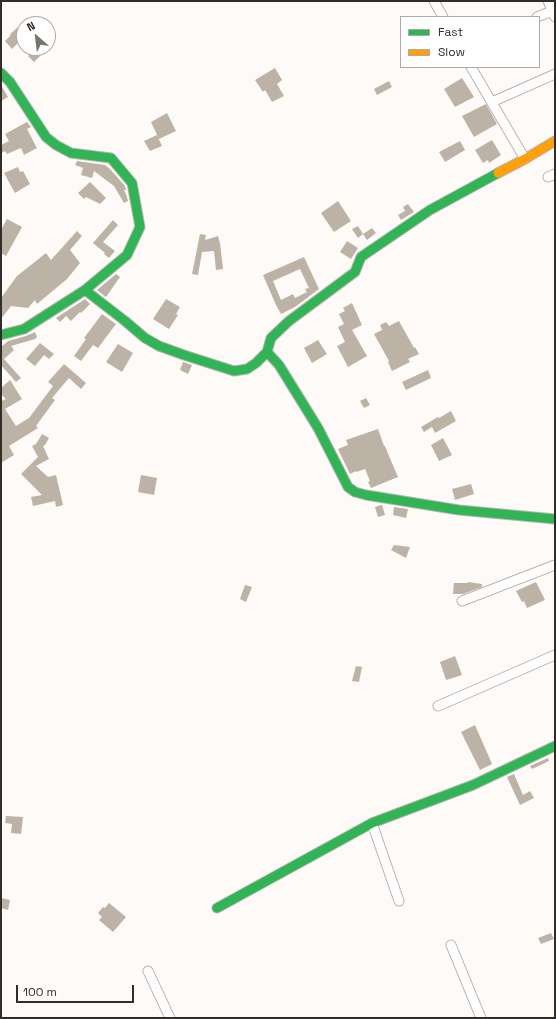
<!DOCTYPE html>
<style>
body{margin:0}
#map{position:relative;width:556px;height:1019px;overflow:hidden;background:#fdfaf8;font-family:"Space Grotesk",sans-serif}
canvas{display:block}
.frame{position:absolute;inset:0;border:2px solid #312d28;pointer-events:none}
.legend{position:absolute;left:400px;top:16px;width:140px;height:52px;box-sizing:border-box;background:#fff;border:1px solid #adaba9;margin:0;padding:5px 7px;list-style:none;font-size:12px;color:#312d28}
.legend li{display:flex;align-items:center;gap:8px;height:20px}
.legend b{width:20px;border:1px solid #adaba9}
.north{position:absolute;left:16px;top:16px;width:40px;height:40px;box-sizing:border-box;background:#fff;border:1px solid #adaba9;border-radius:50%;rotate:332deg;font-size:11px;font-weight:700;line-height:16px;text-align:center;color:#312d28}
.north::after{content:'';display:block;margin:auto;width:14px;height:18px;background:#787571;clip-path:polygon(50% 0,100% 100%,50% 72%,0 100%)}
.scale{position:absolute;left:16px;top:985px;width:118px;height:18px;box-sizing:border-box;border:2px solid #312d28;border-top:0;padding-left:5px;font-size:12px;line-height:14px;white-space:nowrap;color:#312d28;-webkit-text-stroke:3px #fff;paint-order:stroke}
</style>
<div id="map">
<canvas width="556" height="1019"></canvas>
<div class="frame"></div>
<ul class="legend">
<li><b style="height:5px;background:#30b455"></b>Fast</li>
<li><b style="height:5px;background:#ff9f0a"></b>Slow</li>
</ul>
<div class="north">N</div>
<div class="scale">100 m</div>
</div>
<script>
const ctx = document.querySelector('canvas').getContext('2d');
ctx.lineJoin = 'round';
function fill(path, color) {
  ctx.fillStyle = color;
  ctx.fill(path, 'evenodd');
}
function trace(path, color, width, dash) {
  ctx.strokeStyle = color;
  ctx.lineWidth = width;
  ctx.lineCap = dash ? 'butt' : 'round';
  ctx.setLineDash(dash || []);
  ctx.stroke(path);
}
fill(new Path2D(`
 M24 22V30L18 35 22 39 12 49 5 41 11 35 10 34Z
 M36 48H48L34 62 28 56Z
 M275 68 282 80 277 84 284 96 272 102 265 90 263 92 255 80Z
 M462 78 474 97 455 107 444 89Z
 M389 81 392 87 377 95 374 89Z
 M1 85 8 97 1 101Z
 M486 104 497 124 474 137 462 116Z
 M167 113 176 131 159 139 151 122Z
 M27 122 31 127 27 129 37 148 24 155 21 148 7 154 5 151 1 153V145L9 141 5 134Z
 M157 135 162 146 150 151 144 141Z
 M492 140 501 155 489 163 488 160 483 163 475 150Z
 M460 141 465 150 445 162 439 152Z
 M77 161 105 165 110 169 125 186 126 190H124L126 194 128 201 124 203 114 186 94 171 92 178 81 175 83 168 75 165Z
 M18 167 20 172 23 171 30 184 15 193 4 173Z
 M90 182 106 198 100 204 86 197 84 199 78 193Z
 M338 201 351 221 334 232 321 213Z
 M408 204 414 212 401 220 398 215 405 211 403 207Z
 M7 219 22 227 6 256 1 253V230Z
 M113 220 118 225 103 242 115 251 109 258 104 254 105 253 93 243Z
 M358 226 363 234 358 238 352 229Z
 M372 228 376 233 367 240 363 234Z
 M77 231 82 236 70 250 80 263 67 279 37 304 35 300 28 308 11 306 1 319V298L17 276 46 253 51 260Z
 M200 234 206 235 205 240 218 236 220 243 223 269 216 270 214 251 202 252 198 275 192 274Z
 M347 241 358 248 351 259 340 252Z
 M304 257 319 289 295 307 281 314 276 305 263 275ZM300 269 309 288 305 289 307 292 295 298 293 294 281 300 273 281Z
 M116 274 120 277 106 297 97 290Z
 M85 299 90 304 81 313 80 312 71 321 66 316 60 322 56 318Z
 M166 299 180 307 176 314 178 315 169 329 153 319Z
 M352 303 362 325 352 330 367 356 348 367 337 346 345 342 338 327 344 324 339 314 345 311 343 308Z
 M102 314 116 324 98 348 93 345 81 361 74 356 86 339 84 338Z
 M399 321 414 348 415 347 419 354 408 359 410 362 392 371 388 362 389 361 374 334 382 330 380 325 386 322 389 326Z
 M35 332 37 337 35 339 11 346 14 350 4 359 21 378 16 382 1 365V347L8 341 26 336Z
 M318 340 327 354 312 363 304 348Z
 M40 343 54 354 49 359 44 355 35 366 26 359Z
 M118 344 133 353 122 372 106 362Z
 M183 362 192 365 188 374 180 370Z
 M64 364 86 383 81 389 69 378 52 398 55 400 36 426 38 428 9 446 14 455 1 463V401L6 399 1 394V388L10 380 22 399 5 409 16 426 29 418 53 386 48 382Z
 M428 370 431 378 406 390 402 382Z
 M366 398 370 405 364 408 360 401Z
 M451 411 456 421 435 433 432 427 424 432 421 427 438 417 439 418Z
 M378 429 384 446H385L389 456 398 477 371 488 368 482 370 481 365 469 356 472V471L350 474 338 449 348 445 346 440Z
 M42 434 49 438 45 445 43 446 49 459 36 466 48 477 56 475 63 505 56 507 55 501 33 506 31 497 42 495 21 474 38 457 32 446 36 444Z
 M443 438 452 455 439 461 431 445Z
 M141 475 157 478 154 495 138 492Z
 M471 484 474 494 455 500 452 489Z
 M381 505H382L385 515 378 517 375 507Z
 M394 507 408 509 406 518 393 515Z
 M394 545 410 547 406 558 391 550Z
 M468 582 482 584V587L463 594H453L454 583H468Z
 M536 582 545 600 527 608 524 601 522 602 516 591Z
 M245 585 252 587 246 602 240 599Z
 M455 656 462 675 446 680 440 662Z
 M356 666 362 667 359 682 352 681Z
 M475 725 492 764 480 770 461 732Z
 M548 758 549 761 532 769 530 766Z
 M514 774 523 795 530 791 534 798 520 805 507 777Z
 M6 816 23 817 21 834 11 833 12 824 5 823Z
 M1 898 10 900 8 910 1 908Z
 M109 903 126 917 113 932 99 920 102 917 98 913 103 907 105 908Z
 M551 933 554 939 541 944 538 938Z`), '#bdb2a6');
const street = new Path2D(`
 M434 1 443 17
 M548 1 555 17
 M537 17 555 10
 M471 67 525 159
 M492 102 555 74
 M548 177 555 174
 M462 601 555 565
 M438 706 555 655
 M372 823 399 901
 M451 945 481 1018
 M148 971 170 1018`);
const fast = new Path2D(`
 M1 73 10 82 46 137 56 145 71 153 111 158 132 183 140 227 127 255 85 290
 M1 335 24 329 85 290 125 321 145 338 159 346 184 355 234 371 247 369 256 363 267 352
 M267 352 279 365 318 428 348 487 355 492 366 495 459 510 555 519
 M267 352 271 338 289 321 355 272 361 257 430 210 498 173
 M217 908 372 823 473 785 555 746`);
const slow = new Path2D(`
 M498 173 525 159 555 141`);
trace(street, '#b8b4b1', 11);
trace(fast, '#b8b4b1', 11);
trace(slow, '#b8b4b1', 11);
trace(street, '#fffefe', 9);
trace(fast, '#30b455', 9);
trace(slow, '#ff9f0a', 9);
</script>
